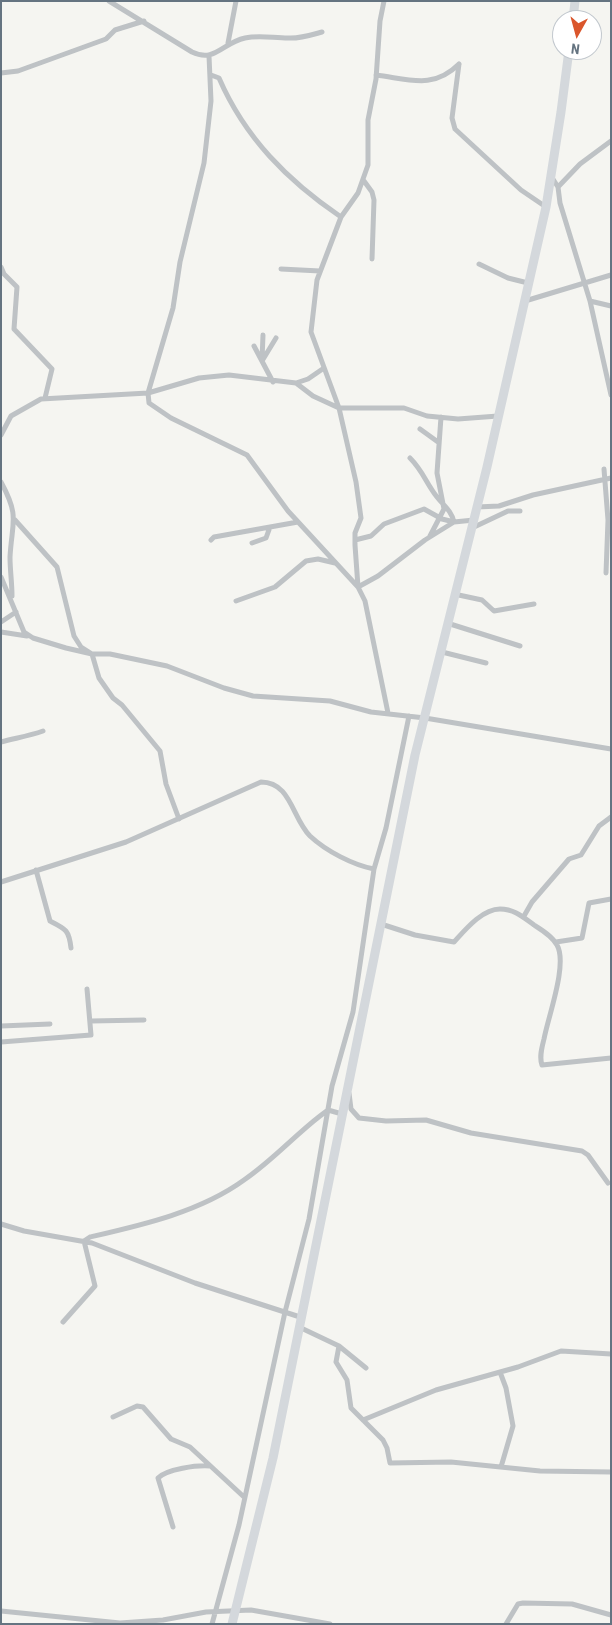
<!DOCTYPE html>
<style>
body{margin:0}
#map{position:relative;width:612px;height:1625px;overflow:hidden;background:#f5f5f1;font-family:"Roboto Condensed",sans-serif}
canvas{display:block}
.frame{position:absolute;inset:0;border:2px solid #657481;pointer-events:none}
.north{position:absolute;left:552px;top:10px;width:50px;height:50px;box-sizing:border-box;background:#fff;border:1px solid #c1c7cd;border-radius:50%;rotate:187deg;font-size:14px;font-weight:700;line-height:20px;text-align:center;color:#657481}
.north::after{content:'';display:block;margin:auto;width:18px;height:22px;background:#da562c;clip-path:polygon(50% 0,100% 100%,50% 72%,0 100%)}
</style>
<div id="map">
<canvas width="612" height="1625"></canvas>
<div class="frame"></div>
<div class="north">N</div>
</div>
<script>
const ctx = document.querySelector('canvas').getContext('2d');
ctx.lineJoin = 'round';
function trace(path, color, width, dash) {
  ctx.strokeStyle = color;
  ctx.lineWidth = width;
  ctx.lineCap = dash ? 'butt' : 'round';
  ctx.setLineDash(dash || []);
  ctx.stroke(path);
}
trace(new Path2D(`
 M109 1 192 52C215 63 222 43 245 38 259 35 273 38 288 38 299 39 311 35 322 32
 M384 1 380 21 376 79 368 120V165L358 193 341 217 317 280 311 332 339 408 356 482 361 518 355 533V545L358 587 365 601 388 713
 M228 43 236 1
 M209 56 211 101 204 163 180 262 173 308 148 393 149 403 171 418 247 455 288 511 358 587 378 576 425 540 454 522 474 520
 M459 64 452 118 455 129 521 190 546 207
 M1 73 18 71 106 39 115 30 144 21
 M211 75 219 78C245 138 288 181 341 217
 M376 75C409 79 433 90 459 64
 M551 176 558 187 560 203 590 301 611 395
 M364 181 372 192 374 200 372 259
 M558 187 580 164 611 141
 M479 264 508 278 528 283
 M1 267 4 274 17 287 14 329 52 369 45 398
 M281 269 320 271
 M525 301 611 275
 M590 301 611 306
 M254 346 273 382
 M262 360 263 335
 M262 361 276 338
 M296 383 308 379 324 368
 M420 429 438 442
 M1 435 11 416 41 399 148 393 199 378 229 375 296 383 313 396 339 408H404L427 416 458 419 498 416
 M410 458C423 471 426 483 437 497 444 506 451 510 454 522
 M604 469 608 520 606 573
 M1 482C20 517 12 521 10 557 10 570 12 583 12 596
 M477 507 499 506 533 495 611 478
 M15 520 57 567 74 636 81 647 92 654 99 678 113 698 122 705 160 751 166 784 179 819
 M472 528 508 511H520
 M430 536 444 509 437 473 441 417
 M211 540 214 537 298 522
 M355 540 371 536 384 524 424 509 442 519 454 522
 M252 543 266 538 270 527
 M1 577 24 632 33 638 66 648 92 654H110L167 666 224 688 253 696 330 701 371 712 425 718 611 749
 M454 594 482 600 494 611 534 604
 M236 601 275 587 306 561 318 559 335 563
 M1 622 16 612
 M447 623 520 646
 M1 632 27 636
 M442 652 486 663
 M1 742C16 738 29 736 43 731
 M36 870 50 921C66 929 69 930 71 948
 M1 882 126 842 261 782C291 782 292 818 310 836 326 851 353 865 374 869
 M524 916 532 902 569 859 581 855 599 826 611 817
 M381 924 415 935 454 942C465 930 482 909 500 909 514 909 523 917 534 925 542 930 552 936 557 945 568 964 548 1017 544 1039 542 1047 539 1057 542 1065L611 1058
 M556 942 582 938 589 903 611 899
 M91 1021 144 1020
 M1 1026 50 1024
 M1 1042 91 1035 87 989
 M349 1093 351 1109 359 1118 386 1121 426 1120 471 1133 582 1151 588 1155 608 1183
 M1 1224 24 1231 92 1243 195 1283 300 1317
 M84 1241 90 1237C142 1225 200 1212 244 1180 272 1161 294 1136 320 1116L328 1110 342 1114
 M63 1322 95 1286 84 1241
 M299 1327 339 1346 336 1362 347 1380 351 1408 383 1440 387 1448 390 1463 451 1462 540 1471 611 1472
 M339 1346 366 1368
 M500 1372 506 1388 513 1426 501 1467
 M113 1417 137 1406 143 1407 171 1439 190 1447 244 1497
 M363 1420 436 1390 518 1367 561 1351 611 1354
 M173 1527 158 1478C167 1469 197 1465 210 1466
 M1 1611 120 1623 163 1620 206 1612 251 1610 330 1624
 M212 1624 239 1525 285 1312 309 1219 332 1086 353 1012 374 869 386 828 409 716
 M506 1624 518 1604 523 1603 572 1604 611 1615`), '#bec2c5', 5);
trace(new Path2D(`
 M573 20 575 1
 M232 1624 273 1458 415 755 487 467 546 207 561 112 569 50`), '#d4d8dc', 9);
</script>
